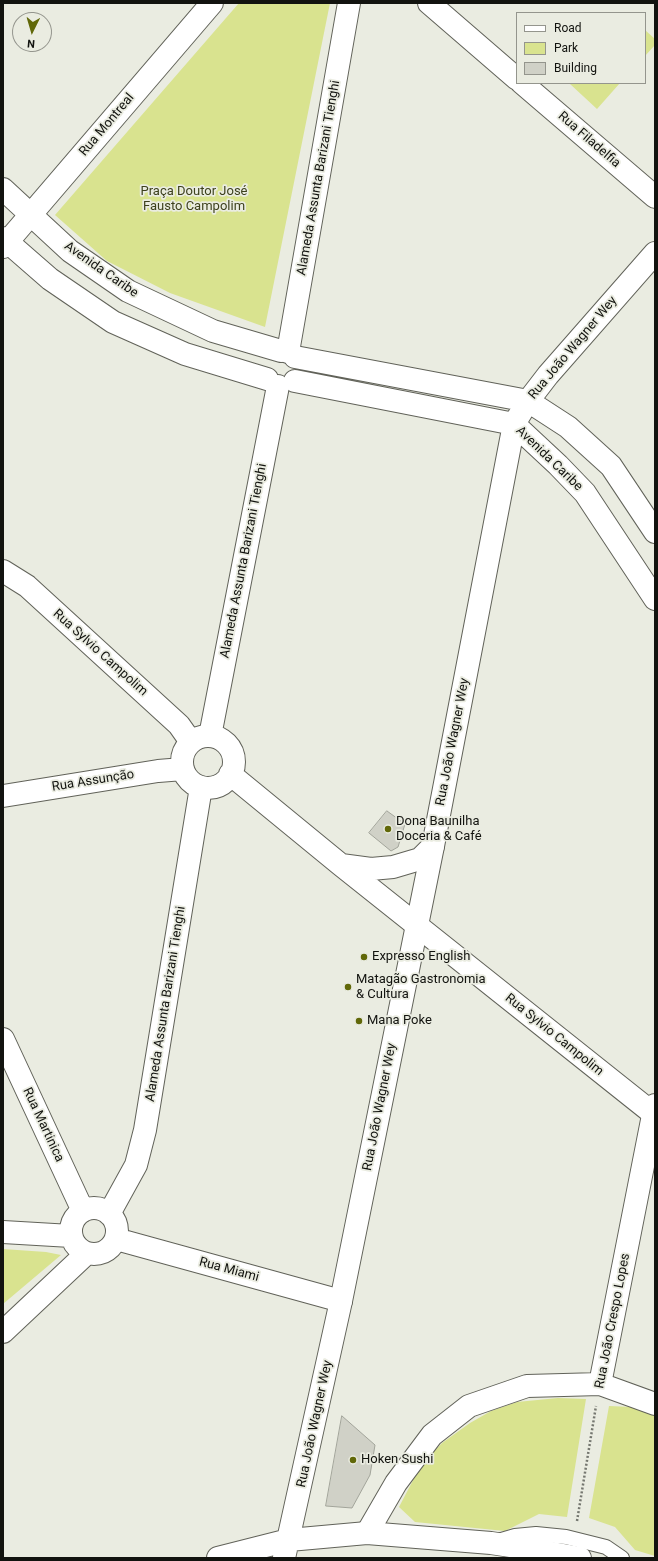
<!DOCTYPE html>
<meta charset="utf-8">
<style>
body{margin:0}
#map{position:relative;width:658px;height:1561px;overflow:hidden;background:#eaece1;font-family:Roboto,sans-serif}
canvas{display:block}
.frame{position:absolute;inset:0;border:4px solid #12130f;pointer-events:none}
.legend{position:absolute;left:516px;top:12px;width:130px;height:72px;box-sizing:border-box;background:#eaece1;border:1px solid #94958d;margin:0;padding:5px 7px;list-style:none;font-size:12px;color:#12130f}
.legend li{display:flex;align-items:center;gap:8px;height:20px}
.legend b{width:20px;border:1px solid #94958d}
.north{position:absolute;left:12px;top:12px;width:40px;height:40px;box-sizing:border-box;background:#eaece1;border:1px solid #94958d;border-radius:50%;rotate:185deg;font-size:11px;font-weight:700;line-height:16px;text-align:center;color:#12130f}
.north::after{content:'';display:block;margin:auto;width:14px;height:18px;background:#616809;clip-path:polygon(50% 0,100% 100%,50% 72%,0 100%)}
</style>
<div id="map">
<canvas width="658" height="1561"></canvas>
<div class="frame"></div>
<ul class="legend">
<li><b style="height:5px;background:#fff"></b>Road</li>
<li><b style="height:11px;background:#d9e38f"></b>Park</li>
<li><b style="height:11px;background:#d0d1c7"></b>Building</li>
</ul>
<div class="north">N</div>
</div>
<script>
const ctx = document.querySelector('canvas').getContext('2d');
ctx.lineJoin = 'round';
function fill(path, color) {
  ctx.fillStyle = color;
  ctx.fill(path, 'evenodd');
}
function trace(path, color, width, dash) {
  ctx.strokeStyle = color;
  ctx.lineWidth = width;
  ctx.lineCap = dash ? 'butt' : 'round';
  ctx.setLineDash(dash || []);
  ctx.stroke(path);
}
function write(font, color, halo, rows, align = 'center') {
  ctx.font = font + ' Roboto,sans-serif';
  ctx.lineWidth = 3.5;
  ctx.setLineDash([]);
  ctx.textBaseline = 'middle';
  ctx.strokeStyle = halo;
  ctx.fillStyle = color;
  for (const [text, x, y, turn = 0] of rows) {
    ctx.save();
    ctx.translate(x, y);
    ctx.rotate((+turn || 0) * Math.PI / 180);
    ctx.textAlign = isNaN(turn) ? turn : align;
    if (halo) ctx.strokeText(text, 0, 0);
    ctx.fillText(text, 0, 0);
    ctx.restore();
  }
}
fill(new Path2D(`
 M239 3H330L265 327 170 293 107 261 55 215Z
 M645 30 655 39V45L645 56Z
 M571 83H620L597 109 570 84Z
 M3 1249 46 1252 61 1255 3 1304Z
 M558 1398 586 1399 567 1517 539 1514 505 1531 415 1522 399 1507 421 1465 442 1443 470 1423 491 1411 517 1402Z
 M609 1406 632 1407 655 1415V1556L635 1550 615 1527 589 1518Z`), '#d9e38f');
const building = new Path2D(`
 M387 811 405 824 398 847 391 851 369 833Z
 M342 1416 375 1445 370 1475 352 1508 326 1506Z`);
fill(building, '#d0d1c7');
trace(building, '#a2a49a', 1);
const lane = new Path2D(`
 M498 1541 515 1536 536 1534 566 1537 606 1547 622 1558`);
const street = new Path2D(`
 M429 3 517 79
 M522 83 655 197
 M3 247 212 3
 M288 352 349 3
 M3 571 27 586 179 725 191 742
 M210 736 278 386
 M182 762a26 26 0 1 1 52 0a26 26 0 1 1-52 0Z
 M230 774 341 865 655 1115
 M3 796 158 771 183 769
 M341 865 371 869 393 867 420 859 433 846
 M3 1039 83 1211
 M71 1231a23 23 0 1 1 46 0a23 23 0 1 1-46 0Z
 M109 1214 136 1165 145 1130 201 787
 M3 1232 71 1236
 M116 1239 341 1301
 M3 1332 87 1253
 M600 1384 655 1105
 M367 1533 396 1483 432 1435 469 1406 527 1386 600 1384 655 1404`);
const secondary = new Path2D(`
 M3 189 70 251 128 291 213 331 281 351
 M3 238 50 279 113 322 185 354 267 379
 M295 357 528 401 568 427 611 466 655 532
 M295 381 514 424 558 465 585 493 655 599
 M218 1558 289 1540 367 1533 491 1543 524 1548 580 1558
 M284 1558 341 1301 433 846 514 424 528 401 548 375 655 253`);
trace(lane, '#616259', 16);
trace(street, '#616259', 24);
trace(secondary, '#616259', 24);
trace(new Path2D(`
 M577 1521 596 1406`), '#757770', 2.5, [2, 2]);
trace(lane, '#fff', 14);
trace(street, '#fff', 22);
trace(secondary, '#fff', 22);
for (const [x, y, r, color] of [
 [388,829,4,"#616809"],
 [364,957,4,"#616809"],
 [348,987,4,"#616809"],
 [359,1021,4,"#616809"],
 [353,1460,4,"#616809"]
]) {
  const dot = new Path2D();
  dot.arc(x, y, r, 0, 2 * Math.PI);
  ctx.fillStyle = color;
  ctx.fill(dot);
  trace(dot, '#eaece1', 1.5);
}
write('13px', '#12130f', '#eaece1', [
 ["Rua Montreal",107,125,-50],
 ["Rua Filadelfia",589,140,41],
 ["Alameda Assunta Barizani Tienghi",319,178,-80],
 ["Avenida Caribe",101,270,35],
 ["Rua João Wagner Wey",573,348,-50],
 ["Avenida Caribe",549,459,44],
 ["Alameda Assunta Barizani Tienghi",244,561,-79],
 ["Rua Sylvio Campolim",100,653,42],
 ["Rua João Wagner Wey",453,742,-79],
 ["Rua Assunção",93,781,-9],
 ["Alameda Assunta Barizani Tienghi",166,1004,-81],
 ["Rua Sylvio Campolim",554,1035,39],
 ["Rua João Wagner Wey",380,1107,-79],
 ["Rua Martinica",43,1125,65],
 ["Rua Miami",229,1270,15],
 ["Rua João Crespo Lopes",613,1321,-79],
 ["Rua João Wagner Wey",315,1424,-78]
]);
write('13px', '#3d411c', '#eaece1', [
 ["Praça Doutor José",194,192],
 ["Fausto Campolim",194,207]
]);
write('13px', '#12130f', '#eaece1', [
 ["Dona Baunilha",396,822],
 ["Doceria & Café",396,837],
 ["Expresso English",372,957],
 ["Matagão Gastronomia",356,980],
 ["& Cultura",356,995],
 ["Mana Poke",367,1021],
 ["Hoken Sushi",361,1460]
], 'left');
</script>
